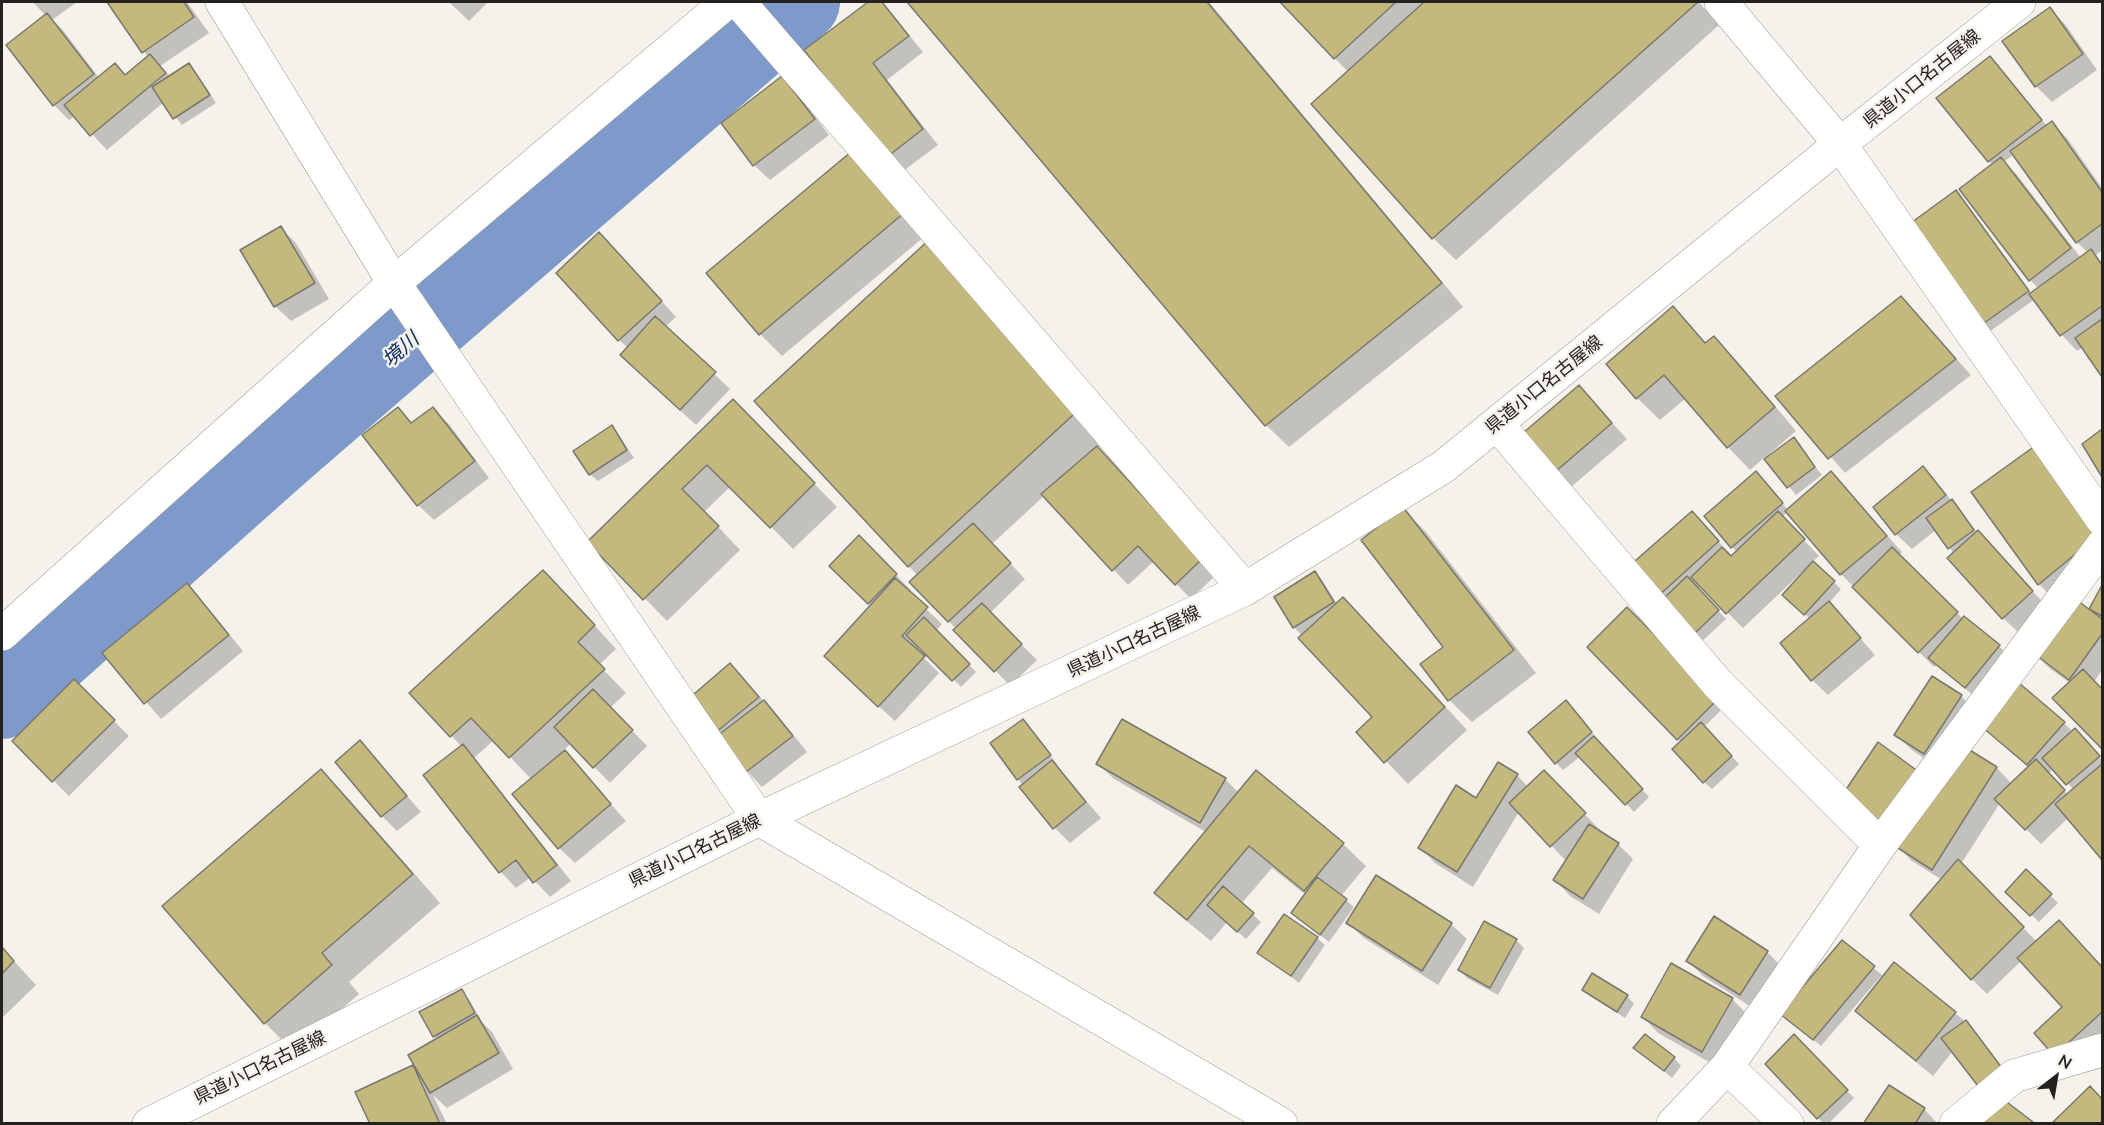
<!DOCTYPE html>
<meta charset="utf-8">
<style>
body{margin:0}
#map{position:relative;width:2104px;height:1125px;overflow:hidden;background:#f4f2ea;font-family:Mulish,sans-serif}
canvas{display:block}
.frame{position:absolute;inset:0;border:3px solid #23221f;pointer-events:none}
.north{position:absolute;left:2026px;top:1047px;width:60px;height:60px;-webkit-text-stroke:4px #f4f2ea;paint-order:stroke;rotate:31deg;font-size:16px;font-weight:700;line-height:24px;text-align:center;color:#23221f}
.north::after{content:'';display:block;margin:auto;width:21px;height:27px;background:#23221f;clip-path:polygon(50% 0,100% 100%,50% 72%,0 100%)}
</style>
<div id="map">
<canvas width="2104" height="1125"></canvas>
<div class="frame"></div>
<div class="north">N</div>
</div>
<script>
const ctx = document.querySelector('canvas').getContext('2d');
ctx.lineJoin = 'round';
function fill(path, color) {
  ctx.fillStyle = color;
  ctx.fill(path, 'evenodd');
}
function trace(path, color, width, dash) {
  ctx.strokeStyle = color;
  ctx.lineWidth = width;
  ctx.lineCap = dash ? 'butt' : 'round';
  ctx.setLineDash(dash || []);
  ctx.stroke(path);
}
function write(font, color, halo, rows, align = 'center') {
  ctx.font = font + ' Mulish,"Noto Sans JP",sans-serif';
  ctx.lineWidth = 5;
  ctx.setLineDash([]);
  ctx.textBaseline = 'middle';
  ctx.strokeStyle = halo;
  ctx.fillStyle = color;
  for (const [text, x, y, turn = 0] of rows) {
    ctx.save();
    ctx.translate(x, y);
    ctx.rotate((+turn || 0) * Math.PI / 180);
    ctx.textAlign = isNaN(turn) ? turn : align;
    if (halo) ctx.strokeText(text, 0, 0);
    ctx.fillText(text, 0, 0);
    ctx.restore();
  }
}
fill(new Path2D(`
 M33 2H77L52 20 63 30 99 78 126 76 148 57 109 2H187L209 33 160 66 171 77 189 65 196 73 216 103 182 125 164 102 107 150 75 116 69 120 54 105 46 16Z
 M449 2H488L469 21Z
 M870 2H882L923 52 887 80 938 145 903 171 806 51Z
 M909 2H1209L1463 307 1289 447 1266 425Z
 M1282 2H1699L1719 25 1456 260 1433 238 1348 72Z
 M2050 9 2065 24 2097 70 2052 102 2036 86 2004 41Z
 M1990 58 2047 126 2052 123 2067 138 2102 188V250L2095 256 2102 263V375L2083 347 2077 351 2062 335 2035 299 1989 332 1982 325 1956 192 1963 200 2032 294 2039 289 2030 280 1993 165 1989 161ZM2014 154 2077 242 2088 253 2081 258 2017 175 2004 162Z
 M782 78 797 93 829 135 770 180 754 165Z
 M852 153 925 236 782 356 760 334Z
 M280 227 296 243 329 299 291 321 275 306Z
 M931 240 1112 434 1097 448 1215 576 1191 599 1154 561 1128 585 1045 495 992 544 1025 579 990 613 1037 660 1010 686 912 582 918 576 756 401Z
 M615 250 676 317 665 327 730 389 696 425 637 371 628 348 619 340Z
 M1901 298 1971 375 1845 473 1778 397Z
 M1673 308 1707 344 1714 338 1736 360 1796 431 1767 456 1768 458 1793 439 1822 475 1796 495 1765 457 1750 470 1728 447 1686 398 1660 420 1637 398Z
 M1579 387 1627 439 1571 487 1556 471Z
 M733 401 837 507 793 549 731 486 704 512 740 550 667 621 589 542Z
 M398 409 413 424 433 409 449 424 489 478 434 520 418 505Z
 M611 427 619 435 634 458 598 481 590 474Z
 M2102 431V474L2084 445Z
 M1923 468 1959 509 1977 533 1993 547 2047 607 2019 633 2003 618 1936 530 1912 549 1896 534Z
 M1831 473 1902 552 1899 555 1963 619 1999 646 2014 662 1981 702 1937 665 1934 667 1841 574 1788 512 1782 517 1819 556 1812 562 1841 589 1829 603 1875 655 1828 695 1812 680 1810 619 1792 603 1805 573 1803 571 1743 628 1701 586 1698 589 1726 619 1700 643 1657 597 1692 513 1732 556 1737 552 1732 547 1763 481 1788 510Z
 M1973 492 2102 528 2054 600 2039 584Z
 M1403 509 1426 532 1536 673 1472 722 1449 700 1445 647Z
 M859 538 911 590 909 593 942 624 936 631 976 672 961 687 921 647 917 651 939 673 895 721 841 672 872 606 831 566Z
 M1315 573 1322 580 1337 604 1366 621 1467 730 1408 784 1358 732 1374 717 1294 627Z
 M187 586 202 601 243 651 161 719 104 653Z
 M2102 588V618L2100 619 2102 621V670L2094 682 2102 691V747L2054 698 2070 683 2049 668 2034 652 2096 617 2098 615 2091 609Z
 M566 594 616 649 599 665 626 693 610 708 647 746 610 783 571 743 563 751 626 821 575 863 559 848 532 780 494 740 474 758 571 881 550 897 531 877 516 888 501 872 425 775 462 747 412 694Z
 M1589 647 1724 707 1704 727 1739 764 1712 789 1704 782 1681 742Z
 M730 665 779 717 807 752 762 787 747 771 689 700Z
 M74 681 129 736 69 796 14 741Z
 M1961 696 1977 712 1940 769 1912 750 1896 735Z
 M1573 710 1599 741 1597 742 1649 797 1634 812 1581 756 1563 770 1556 763Z
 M1023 721 1057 764 1055 765 1101 818 1070 843 1055 828 1018 779Z
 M2064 723 2073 732 2083 738 2102 760V858L2068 818 2041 844 2000 803 1961 864 2037 942 2074 937 2102 968V1041L2071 1070 2064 1007 2021 961 1987 994 1972 979 1942 880 1912 861 1897 846 1961 746 1997 768 2012 784 2029 768 2000 742ZM2054 768 2074 790 2068 795 2048 774Z
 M360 742 421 812 397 831 382 816Z
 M1098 764 1225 779 1239 793 1343 844 1366 866 1341 896 1354 907 1329 942 1293 913 1306 895 1272 868 1241 904 1261 922 1246 939 1227 922 1211 941 1179 915 1156 893 1206 832 1114 779Z
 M321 771 349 799 440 903 349 982 359 994 293 1051 265 1023Z
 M1544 772 1600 830 1598 831 1618 844 1633 859 1599 914 1570 896 1555 880 1567 862 1519 812 1473 887 1435 863 1420 847 1477 800 1517 775 1528 787Z
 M2026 872 2058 903 2039 922 2007 892Z
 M1348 923 1451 924 1467 939 1438 985 1364 938Z
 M1317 938 1325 945 1299 983 1259 952Z
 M1516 940 1524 948 1498 995 1467 978 1460 970Z
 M1842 942 1882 975 1821 1046 1782 1014Z
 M2 948 36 985 2 1018Z
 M1767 952 1782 967 1756 1010 1703 976 1688 961Z
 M1895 964 1966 1022 2009 1076 1953 1051 1933 1076 1872 1026 1857 1010Z
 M1584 989 1627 996 1634 1004 1625 1018 1592 997Z
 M461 991 469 999 481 1021 492 1032 513 1069 447 1108 433 1095 447 1124H372L412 1067 420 1075 437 1039 434 1036Z
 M1732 999 1747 1014 1718 1067 1658 1033 1643 1017Z
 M1794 1036 1854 1098 1828 1124H1824L1767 1064Z
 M1635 1048 1674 1058 1681 1066 1672 1078Z
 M1924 1109 1938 1124H1865Z`), '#0003');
trace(new Path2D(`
 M2 699 282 450 800 2`), '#7d9acb', 80);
const building = new Path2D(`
 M107 2H184L194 17 142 53Z
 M868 2H882L909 36 873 63 923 129 887 157 804 50Z
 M907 2H1207L1442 283 1265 426Z
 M1280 2H1396L1334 59Z
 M1424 2H1698L1432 239 1311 104Z
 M2050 7 2083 54 2035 87 2002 41Z
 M47 13 94 74 53 106 6 45Z
 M150 54 166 73 90 136 64 105 115 63 125 75Z
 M1990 56 2042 120 1988 162 1936 98Z
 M189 63 210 95 173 119 152 87Z
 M782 76 815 119 753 166 721 123Z
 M2052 121 2102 192V224L2076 243 2010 151Z
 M852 151 904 213 759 335 706 273Z
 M2001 157 2071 248 2029 281 1959 189Z
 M1956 190 2029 291 1980 326 1908 225Z
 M281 226 315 283 274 307 240 250Z
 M599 232 662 301 618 341 556 273Z
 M931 238 1085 404 908 567 754 401Z
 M2091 249 2102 265V306L2060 336 2029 294Z
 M1901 296 1956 359 1828 459 1775 396Z
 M1673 306 1705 343 1714 336 1775 407 1727 448 1664 375 1636 399 1606 364Z
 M655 316 716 372 680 410 620 355Z
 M2102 319V377L2075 338Z
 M1579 385 1612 423 1555 472 1523 433Z
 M733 399 815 483 770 528 707 465 682 489 719 526 643 600 587 542Z
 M398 407 411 423 433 407 475 461 417 506 362 435Z
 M612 425 627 450 589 475 573 451Z
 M2102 429V477L2082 444Z
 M1794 437 1815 467 1787 488 1764 459Z
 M2039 443 2102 532 2038 585 1971 492Z
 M1097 446 1201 560 1175 585 1138 546 1112 571 1041 494Z
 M1923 466 1946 495 1895 535 1873 507Z
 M1756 471 1783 503 1731 548 1704 516Z
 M1831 471 1887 536 1840 575 1785 511Z
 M1952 499 1974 530 1948 549 1926 518Z
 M1403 507 1514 650 1448 701 1420 664 1443 647 1361 540Z
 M1692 511 1719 541 1656 598 1628 567Z
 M1778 511 1805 539 1726 614 1691 577 1722 547 1731 556Z
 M973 523 1011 563 948 622 909 582Z
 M1978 530 2033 591 2002 619 1947 558Z
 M859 535 897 574 868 604 829 566Z
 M1892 547 1958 612 1918 653 1852 587Z
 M1813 561 1835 581 1804 615 1782 595Z
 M543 570 595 625 578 642 605 669 509 758 471 718 450 737 409 693Z
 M1315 571 1334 602 1293 628 1274 597Z
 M1687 576 1719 610 1692 636 1660 602Z
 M895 578 928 607 902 636 925 656 878 707 824 656Z
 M187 583 229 635 144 704 102 653Z
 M2102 585V616L2089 609Z
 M1343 597 1445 707 1384 763 1356 732 1372 717 1298 638Z
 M2073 597 2102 619V634L2069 680 2032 652Z
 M1829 601 1861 638 1811 681 1780 643Z
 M982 603 1022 644 994 672 953 630Z
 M1627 607 1718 699 1677 740 1587 647Z
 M1964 616 2000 645 1965 688 1928 658Z
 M924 617 970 664 952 681 906 635Z
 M730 663 759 697 715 733 687 700Z
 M2083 669 2102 689V749L2052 698Z
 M1932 676 1962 695 1924 754 1894 735Z
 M74 679 115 720 52 782 12 741Z
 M2019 683 2065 722 2027 765 1982 727Z
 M593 689 633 730 593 768 554 727Z
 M764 700 793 736 746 772 717 736Z
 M1566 700 1592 732 1555 764 1528 732Z
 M1023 719 1051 755 1017 780 990 743Z
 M1122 719 1226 778 1200 823 1096 764Z
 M1701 722 1732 756 1703 783 1672 749Z
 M2075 728 2100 756 2066 785 2042 758Z
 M1594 736 1643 789 1625 805 1575 753Z
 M360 740 407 796 381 817 335 762Z
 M1878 742 1919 772 1883 823 1843 794Z
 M463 744 557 865 533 883 516 860 499 873 423 775Z
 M1960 744 1997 767 1932 870 1895 846Z
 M565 750 611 804 558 849 512 794Z
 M2036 759 2065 790 2025 830 1994 799Z
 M1052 760 1086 802 1053 829 1019 787Z
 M1498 762 1518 774 1457 872 1418 848 1456 785 1476 798Z
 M2102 764V860L2055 804Z
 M321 769 413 874 322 953 332 965 264 1024 162 906Z
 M1256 770 1344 843 1304 891 1249 846 1187 920 1154 893Z
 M1544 770 1586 813 1550 847 1509 803Z
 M1589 824 1619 843 1583 899 1553 880Z
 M1958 859 2024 927 1971 980 1910 915Z
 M2026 869 2052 894 2030 916 2005 892Z
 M1376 875 1452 923 1422 971 1346 923Z
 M1317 877 1347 899 1320 935 1291 913Z
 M1223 886 1254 913 1237 932 1207 905Z
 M1284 914 1318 937 1291 976 1257 953Z
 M1714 916 1768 951 1740 995 1686 961Z
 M2059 920 2102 967V1012L2054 1056 2034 1033 2062 1007 2017 958Z
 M1484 921 1517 939 1490 988 1458 970Z
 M1842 940 1875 966 1813 1040 1780 1014Z
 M2 947 14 961 2 974Z
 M1894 962 1956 1012 1916 1061 1855 1011Z
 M1671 963 1733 998 1702 1052 1641 1017Z
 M1592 973 1628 995 1617 1012 1582 990Z
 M462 989 475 1013 433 1037 419 1012Z
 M477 1015 499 1053 430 1093 408 1055Z
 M1966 1020 2002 1068 1978 1086 1941 1038Z
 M1645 1034 1675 1057 1664 1071 1633 1048Z
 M1794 1034 1848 1090 1817 1119 1765 1064Z
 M413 1065 440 1124H370L355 1092Z
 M1889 1085 1925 1108 1915 1124H1863Z
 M2090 1086 2102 1099V1124H2051Z
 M1999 1096 2033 1122 2032 1124H1978Z`);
fill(building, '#c4b97c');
trace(building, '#797870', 1.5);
const minor = new Path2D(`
 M222 2 394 283 759 819 1281 1124
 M739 2 1245 589
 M1721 2 1840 144 2102 519
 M1497 424 1718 684 1880 845
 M2 634 394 283 727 2
 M1727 1067 1787 1124
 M1673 1124 1727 1067 1880 845 2102 546
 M1956 1124 2014 1076 2102 1050`);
const secondary = new Path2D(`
 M149 1124 759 819 1245 589 1443 467 1840 144 2019 2`);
trace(minor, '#a1a098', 34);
trace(secondary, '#a1a098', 34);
trace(minor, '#fff', 33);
trace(secondary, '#fff', 33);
write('18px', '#23221f', '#f4f2ea', [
 ["県道小口名古屋線",1922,79,-39],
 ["県道小口名古屋線",1544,385,-39],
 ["県道小口名古屋線",1134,642,-25],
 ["県道小口名古屋線",695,851,-26],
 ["県道小口名古屋線",260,1068,-26]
]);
write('italic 20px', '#0b2c67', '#f4f2ea', [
 ["境川",401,350,-41]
]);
</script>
